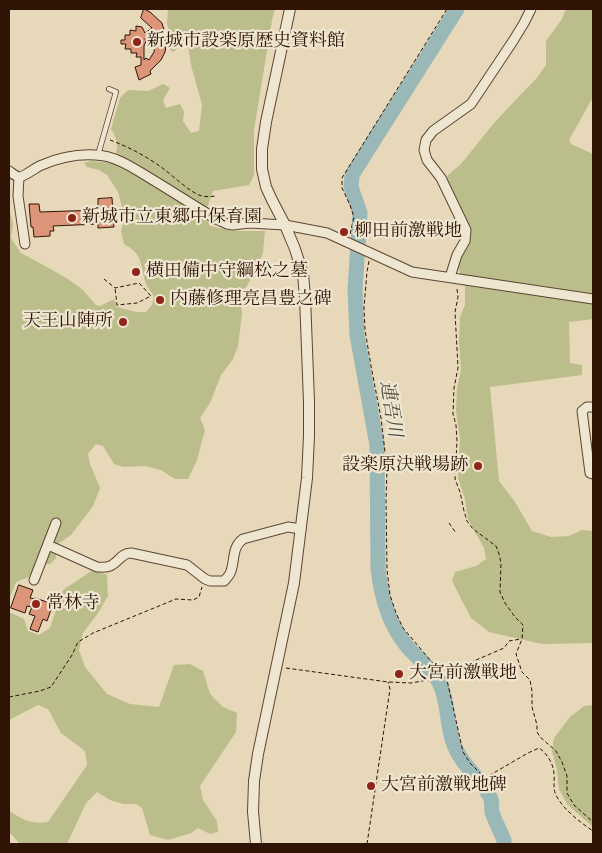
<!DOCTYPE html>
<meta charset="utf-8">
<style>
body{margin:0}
#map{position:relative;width:602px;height:853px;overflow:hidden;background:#e6d8b9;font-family:"IM FELL Great Primer",serif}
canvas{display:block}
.frame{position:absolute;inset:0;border:10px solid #2f1405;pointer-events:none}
</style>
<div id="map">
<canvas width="602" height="853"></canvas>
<div class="frame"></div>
</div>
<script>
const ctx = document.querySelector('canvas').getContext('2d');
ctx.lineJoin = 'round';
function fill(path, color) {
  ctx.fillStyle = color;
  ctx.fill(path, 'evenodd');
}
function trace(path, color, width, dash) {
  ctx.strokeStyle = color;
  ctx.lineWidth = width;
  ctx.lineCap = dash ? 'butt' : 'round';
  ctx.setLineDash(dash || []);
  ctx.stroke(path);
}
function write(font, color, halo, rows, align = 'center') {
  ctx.font = font + ' "IM FELL Great Primer","Noto Serif JP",serif';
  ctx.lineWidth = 4.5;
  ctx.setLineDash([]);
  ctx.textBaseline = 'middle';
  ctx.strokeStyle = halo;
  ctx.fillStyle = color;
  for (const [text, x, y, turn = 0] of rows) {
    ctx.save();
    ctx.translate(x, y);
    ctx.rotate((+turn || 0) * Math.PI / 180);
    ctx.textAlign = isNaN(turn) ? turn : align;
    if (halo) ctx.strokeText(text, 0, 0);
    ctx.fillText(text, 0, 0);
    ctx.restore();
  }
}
fill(new Path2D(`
 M168 9H275L272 20 254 130V175L249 185 213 191 207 208 210 226 233 231H265L263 253 248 284 241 295 242 314 238 346 233 359 221 375 210 403 200 418 205 430 197 460 188 479H175L161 470 145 466 123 467 114 464 103 446 96 444 88 454 90 464 100 488 93 506 71 535 56 545V558L50 564H37L29 577 16 582 9 600V207L13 224 11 238 21 253 47 267 68 279 83 290 96 305 100 306 114 299 117 307 136 312H146L152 305 154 296C152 293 149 289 147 286 139 267 146 256 124 244L121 231 125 218 118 192 107 175 99 170 87 167 84 163 91 161 112 163C118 149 120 143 111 129L120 98 128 90 148 91 163 84 170 88 163 100 166 108 180 104 184 112 183 121 191 133 199 131 202 105 191 65 188 44H180L174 52 170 50V36L167 24Z
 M566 9H593V97L569 140 571 144 593 154V319L569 322 570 363 582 365V375L490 387 499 481 515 502 532 531 551 537 569 536 582 530 593 531V643L542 644 489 632 471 618 452 581 455 572 476 566 486 559 484 548 468 519 465 499 458 478 460 438 456 411 457 388 461 370 459 343 460 317 465 305V287L458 267 467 242 449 190 447 176 461 164 494 123 528 87 536 79 546 65V41L562 19Z
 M93 570 107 575 108 596 98 613 83 633 79 650 85 667 107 694 130 704 159 707 174 665 190 664 203 671 210 694 223 707 237 713 236 732 200 786 203 800 217 821 218 832 210 834 198 828 191 833 168 840 150 835 142 808 136 804H123L110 800 97 792 86 803 67 844H20L12 835 9 833V811C25 820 28 824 48 822L87 765 85 751 61 733 48 709 38 705 9 720V612L24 619 28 631 39 635 50 628 63 590Z
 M593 705V827L567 804 559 789 557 770 552 751 554 738 570 717 584 706Z`), '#bbbd8b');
trace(new Path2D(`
 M457 9 352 175 351 187 360 213 355 290 357 335 377 445 378 568C381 596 388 623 406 645 416 658 431 667 439 682 449 701 446 725 454 745 462 766 480 777 490 797 493 802 491 807 492 812 495 821 500 831 504 840V844`), '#99b8b7', 15);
const building = new Path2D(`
 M144 9 150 12 162 23 164 30 166 45 165 52 161 60 150 71 151 74 139 80 135 67 141 65V57H136L137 53H131V49H125L126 44H121V40H125V35H130V30L136 31V26L142 27 145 33 152 28 141 18ZM154 33 156 40 154 52 149 60 146 58 144 60V46L146 41 145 39Z
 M112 198 114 227 98 228V224L53 226 54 231H50V236L34 237 33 227H31L29 204H39L40 212 98 210V199Z
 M19 585 33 590 30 598 35 599V598L53 604 47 621 43 619 38 632 30 629 35 616 29 614 32 607 27 606 25 613 11 608Z`);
fill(building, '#dd957a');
trace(building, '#2f1405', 1);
const service = new Path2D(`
 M98 155 116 92 109 89`);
const minor = new Path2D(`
 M9 171C12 173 15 176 19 177 24 177 36 167 42 165 58 158 78 154 95 155 117 155 139 172 158 183 177 195 197 207 216 219L227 224 233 225 249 223 285 225 327 233 412 272 593 299
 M19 177 18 196 25 244
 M450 277 457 255 465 241 466 230 441 178 427 160 424 150 426 140 433 131 471 104 513 41 524 23 531 9
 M593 407H587L582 411 590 473 593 474
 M48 545 97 567C101 567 106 568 110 566 118 563 121 553 131 553L187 565 205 579 210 581H224C227 578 230 575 231 571 235 559 232 547 243 539L288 527 301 529
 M34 580 56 523`);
const tertiary = new Path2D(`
 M256 844 253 812 254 781 258 754 294 583 307 478 309 436V402L305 297 303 274 295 249 285 225 272 200 266 187 262 169V149L266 122 290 9`);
trace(service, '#5d4532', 6);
trace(minor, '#5d4532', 11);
trace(tertiary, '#5d4532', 12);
trace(new Path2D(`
 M110 140C129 147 148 157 165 170 174 177 189 191 199 195 204 197 210 197 215 196
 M350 234 354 217 350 205 342 188V178L447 9
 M369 261 367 272 364 307 365 330 371 366 381 418 387 469 386 500 387 570 390 595 396 613 403 628 447 680 463 752 470 763 485 778 528 753 539 748C547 753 554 765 554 774 555 782 552 789 557 797 565 811 580 822 593 831
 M104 279 115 288 139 283 151 296 137 303 117 305 115 288
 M457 289 458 297 455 312 458 368 454 388 453 414 456 425 457 441 455 479 460 492 464 511 467 521 473 529 496 546 499 554 501 563 500 592 505 603 515 617 523 625 522 639 516 654 522 672 530 680 532 691V707L537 725V732L540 737 556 751 562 762 567 776V793L574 805 593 822
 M388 469 426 465
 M449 523 456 533
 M286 668 388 682 411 683 428 680 439 676 504 648 509 641 521 639
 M9 697 40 691 51 687 72 655 78 642 93 633 176 599 193 600 199 597 202 587
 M367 844 390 689 388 682`), '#2f1405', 1, [4, 2.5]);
trace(service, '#efe6d2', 4.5);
trace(minor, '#efe6d2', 9);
trace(tertiary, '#efe6d2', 10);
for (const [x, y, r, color] of [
 [137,42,5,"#8f2418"],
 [72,218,5,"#8f2418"],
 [344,232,5,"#8f2418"],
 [136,272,5,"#8f2418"],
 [160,300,5,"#8f2418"],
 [123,322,5,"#8f2418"],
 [478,466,5,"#8f2418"],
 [36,604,5,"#8f2418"],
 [399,674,5,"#8f2418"],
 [371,786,5,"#8f2418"]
]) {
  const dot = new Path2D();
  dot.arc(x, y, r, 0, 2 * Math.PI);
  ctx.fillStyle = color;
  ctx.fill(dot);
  trace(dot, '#efe6d2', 2);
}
write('18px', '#2f1405', '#efe6d2', [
 ["新城市設楽原歴史資料館",147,42],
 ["新城市立東郷中保育園",82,218],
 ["柳田前激戦地",354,232],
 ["横田備中守綱松之墓",146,272],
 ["内藤修理亮昌豊之碑",170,300],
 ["天王山陣所",113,322,"right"],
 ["設楽原決戦場跡",468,466,"right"],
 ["常林寺",46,604],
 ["大宮前激戦地",409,674],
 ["大宮前激戦地碑",381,786]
], 'left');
write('italic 19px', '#544d43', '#efe6d2', [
 ["連吾川",390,409,81]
]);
</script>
